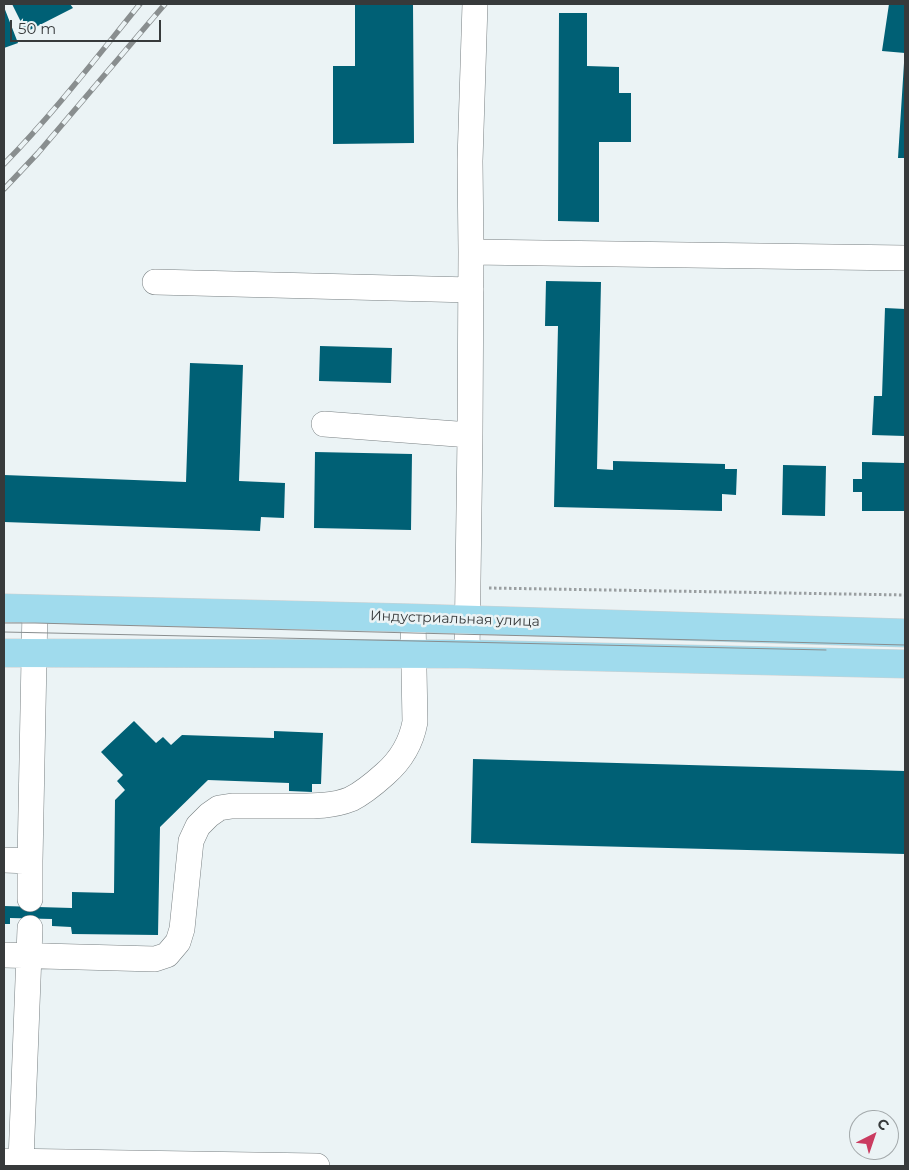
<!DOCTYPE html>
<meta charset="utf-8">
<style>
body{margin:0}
#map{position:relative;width:909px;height:1170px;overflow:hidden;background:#ebf3f5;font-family:Montserrat,sans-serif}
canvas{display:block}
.frame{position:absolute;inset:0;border:5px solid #373a3b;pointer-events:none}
.north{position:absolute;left:849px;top:1110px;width:50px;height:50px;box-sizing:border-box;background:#ebf3f5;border:1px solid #a3a9ab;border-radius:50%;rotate:41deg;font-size:14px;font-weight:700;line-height:20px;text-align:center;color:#373a3b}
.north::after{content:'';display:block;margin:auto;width:18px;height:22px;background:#ca3b60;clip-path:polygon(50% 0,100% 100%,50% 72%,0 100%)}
.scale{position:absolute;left:10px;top:20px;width:151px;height:22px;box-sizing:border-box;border:2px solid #373a3b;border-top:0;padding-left:6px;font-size:15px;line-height:18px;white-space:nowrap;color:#373a3b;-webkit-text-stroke:4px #ebf3f5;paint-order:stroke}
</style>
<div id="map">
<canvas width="909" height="1170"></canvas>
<div class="frame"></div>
<div class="north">С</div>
<div class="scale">50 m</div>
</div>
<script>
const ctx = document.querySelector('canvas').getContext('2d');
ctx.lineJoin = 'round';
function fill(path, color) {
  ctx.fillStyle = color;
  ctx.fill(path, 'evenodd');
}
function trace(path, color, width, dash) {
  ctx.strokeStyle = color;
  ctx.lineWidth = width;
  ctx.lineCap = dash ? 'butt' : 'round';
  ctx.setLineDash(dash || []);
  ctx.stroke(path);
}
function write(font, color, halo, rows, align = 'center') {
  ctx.font = font + ' Montserrat,sans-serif';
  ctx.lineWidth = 5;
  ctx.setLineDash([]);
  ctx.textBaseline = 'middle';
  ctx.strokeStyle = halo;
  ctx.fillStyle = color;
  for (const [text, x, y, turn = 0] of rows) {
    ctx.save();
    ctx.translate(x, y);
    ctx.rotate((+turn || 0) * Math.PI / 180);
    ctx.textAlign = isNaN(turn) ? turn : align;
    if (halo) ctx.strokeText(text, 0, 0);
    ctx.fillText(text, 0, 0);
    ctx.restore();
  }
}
fill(new Path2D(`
 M12 4H70L73 8 26 32Z
 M355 4H413L414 143 333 144V66H355Z
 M889 4 905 5V53L882 51Z
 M4 7 18 43 4 48Z
 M559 13H587V66L619 67V93H631V142H599V222L558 221Z
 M904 63H905V158H898Z
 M546 281 601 282 597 469 613 470V461L725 464V469H737L736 495 722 494V511L554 507 558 326H545Z
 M885 308 905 309V436L872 435 874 396H882Z
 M320 346 392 348 391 383 319 381Z
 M190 363 243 365 239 481 285 483 284 518 261 517 260 531 4 522V475L186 482Z
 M315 452 412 454 411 530 314 528Z
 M862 462 905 463V511H862V492H853V479H862Z
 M783 465 826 466 825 516 782 515Z
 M134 721 156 743 163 737 171 745 182 735 274 738V731L323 733 321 784H312V792L289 791V783L208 780 160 827 158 935 72 934 71 927 52 926V919L10 918V924H4V906L72 908V892L114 893 115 800 125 790 117 781 123 775 101 752Z
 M473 759 905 771V854L471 843Z`), '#006075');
const minor = new Path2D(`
 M471 252 905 258
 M155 282 471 290
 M324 424 470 435
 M467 654 470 435 471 252 470 161 475 4
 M4 860 30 861 35 608
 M30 899V861
 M4 955 155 959 167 955 178 942 182 929 191 841 198 826 209 815 219 808 232 806C251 806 271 806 290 806 310 806 331 807 351 799 363 793 375 783 385 774 401 760 411 744 415 722L413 618
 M4 1161 317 1166
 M21 1161 30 928`);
const major = new Path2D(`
 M4 608 413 618 905 633
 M4 653 467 654 905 664`);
trace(minor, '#798083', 26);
trace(major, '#cfd0d0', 29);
trace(new Path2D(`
 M489 588 905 595`), '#9a9fa1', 3, [2.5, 2.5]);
trace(minor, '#fff', 25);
trace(major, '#a0dbed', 28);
trace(new Path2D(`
 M4 623H35L413 633 905 645
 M4 632 826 650`), '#898e8f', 1);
const rail = new Path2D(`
 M4 164C53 114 96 58 140 4
 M4 189 38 153 165 4`);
trace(rail, '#898e8f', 5.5);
trace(rail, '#ebf3f5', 4, [11]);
write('14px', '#373a3b', '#ebf3f5', [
 ["Индустриальная улица",455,619,2]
]);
</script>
